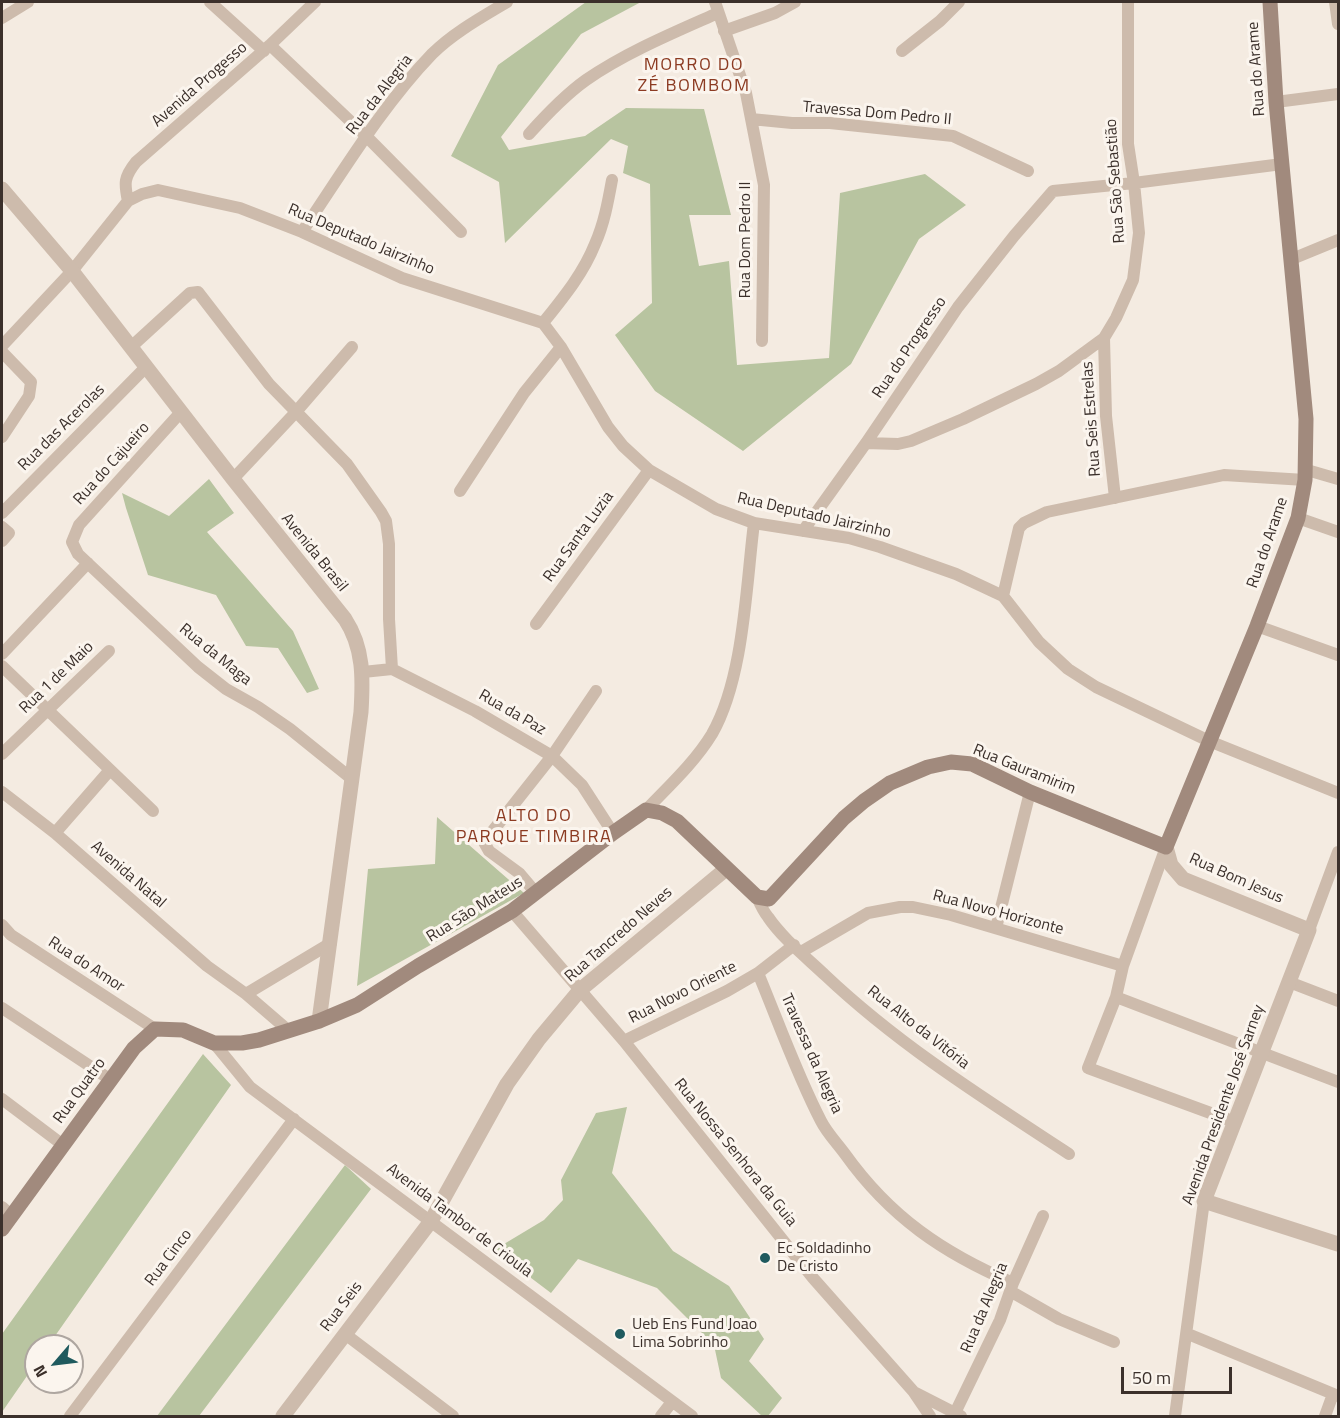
<!DOCTYPE html>
<meta charset="utf-8">
<style>
body{margin:0}
#map{position:relative;width:1340px;height:1418px;overflow:hidden;background:#f4ebe1;font-family:"Titillium Web",sans-serif}
canvas{display:block}
.frame{position:absolute;inset:0;border:3px solid #3b302b;pointer-events:none}
.north{position:absolute;left:24px;top:1334px;width:60px;height:60px;box-sizing:border-box;background:#fbf5ee;border:2px solid #aea6a0;border-radius:50%;rotate:242deg;font-size:16px;font-weight:700;line-height:24px;text-align:center;color:#3b302b}
.north::after{content:'';display:block;margin:auto;width:21px;height:27px;background:#1f5a5e;clip-path:polygon(50% 0,100% 100%,50% 72%,0 100%)}
.scale{position:absolute;left:1121px;top:1367px;width:111px;height:27px;box-sizing:border-box;border:3px solid #3b302b;border-top:0;padding-left:8px;font-size:18px;line-height:21px;white-space:nowrap;color:#3b302b;-webkit-text-stroke:4px #fbf5ee;paint-order:stroke}
</style>
<div id="map">
<canvas width="1340" height="1418"></canvas>
<div class="frame"></div>
<div class="north">N</div>
<div class="scale">50 m</div>
</div>
<script>
const ctx = document.querySelector('canvas').getContext('2d');
ctx.lineJoin = 'round';
function fill(path, color) {
  ctx.fillStyle = color;
  ctx.fill(path, 'evenodd');
}
function trace(path, color, width, dash) {
  ctx.strokeStyle = color;
  ctx.lineWidth = width;
  ctx.lineCap = dash ? 'butt' : 'round';
  ctx.setLineDash(dash || []);
  ctx.stroke(path);
}
function write(font, color, halo, rows, align = 'center') {
  ctx.font = font + ' "Titillium Web",sans-serif';
  ctx.lineWidth = 6;
  ctx.setLineDash([]);
  ctx.textBaseline = 'middle';
  ctx.strokeStyle = halo;
  ctx.fillStyle = color;
  for (const [text, x, y, turn = 0] of rows) {
    ctx.save();
    ctx.translate(x, y);
    ctx.rotate((+turn || 0) * Math.PI / 180);
    ctx.textAlign = isNaN(turn) ? turn : align;
    if (halo) ctx.strokeText(text, 0, 0);
    ctx.fillText(text, 0, 0);
    ctx.restore();
  }
}
fill(new Path2D(`
 M586 2H641L581 34 501 137 509 150 585 136 626 108 704 109 731 215H689L699 266 729 261 737 365 829 358 840 193 925 174 966 205 919 239 851 364 743 451 655 391 615 335 652 303 650 184 623 173 628 146 611 139 505 243 499 182 451 156 498 65Z
 M209 479 234 513 207 532 293 631 319 689 307 693 278 648 246 646 216 595 148 575 126 508 122 493 169 516Z
 M437 817 524 893 357 986 368 869 435 864Z
 M203 1054 231 1085 48 1346H36V1363L2 1412V1334Z
 M627 1107 612 1173 673 1251 729 1286 764 1339 749 1361 782 1398 768 1416H762L721 1378 714 1345 657 1288 578 1259 551 1293 494 1250 544 1220 563 1200 561 1180 596 1113Z
 M345 1165 371 1189 199 1416H157Z`), '#b8c4a0');
trace(new Path2D(`
 M210 2 264 51
 M715 2 746 93 764 185 762 341
 M1335 2 1338 24
 M2 18 28 2
 M724 31 775 13 795 2
 M270 45 367 137 461 232
 M902 51 940 21 959 2
 M1276 102 1338 94
 M751 119 792 123H830L953 136 1028 171
 M529 134C546 115 565 95 586 80 627 52 673 33 718 13
 M128 201C124 183 124 177 136 162L270 45 315 2
 M302 232C342 173 382 106 432 54 453 33 482 17 507 2
 M1292 259 1338 240
 M543 323C563 298 583 274 595 244 604 224 608 202 612 180
 M1104 338 1106 416 1115 498
 M2 346 72 271 128 201 142 194 158 190 240 208 302 232 402 278 543 323 561 347 608 427 623 446 649 470 716 509 754 523 849 538 880 547 956 574 1003 596 1039 642 1068 669 1096 687 1209 741 1338 793
 M131 347 190 293 198 292 269 384 347 464 381 512 386 521 389 544V619L392 669
 M2 352 31 382 29 396 2 437
 M181 412 79 525 72 542 78 554 198 667 226 689 258 707 290 729 352 779
 M866 443 898 444 911 441 963 419 1036 384 1059 371 1104 338 1116 318 1133 280 1139 233 1134 183 1128 144V2
 M1307 470 1338 479
 M233 479 295 413 352 347
 M460 491 524 393 561 347
 M2 513 146 367
 M1298 518 1338 532
 M2 527 9 533 2 541
 M803 531 866 443 958 307 1014 236 1053 191 1134 183 1282 164
 M1003 596 1019 528 1024 523 1047 512 1224 475 1305 480
 M536 624 649 470
 M1257 626 1338 655
 M2 654 88 563
 M2 666 153 811
 M363 672 392 669 475 711 552 756 582 785 613 833
 M2 754 109 651
 M2 792 55 833 207 966 246 994 331 943
 M646 810C669 786 695 762 712 734 744 678 746 586 754 523
 M55 833 110 770
 M1166 847 1123 966 1116 997 1088 1068 1235 1122
 M536 893 519 873 489 851 484 842 552 756 596 691
 M757 897C760 904 763 911 768 917 783 939 806 957 826 976 899 1045 985 1099 1069 1154
 M512 911 624 1041 813 1278 913 1391 930 1416
 M2 925 11 935 155 1029
 M996 928 1030 792
 M1309 930 1338 852
 M801 952 868 913 900 907H913L951 915 1123 966
 M758 973C778 1021 797 1075 821 1121 827 1133 837 1143 845 1154 890 1217 943 1253 1013 1283
 M1289 982 1338 1001
 M246 994 289 1031
 M1116 997 1338 1082
 M2 1008 111 1080
 M624 1041 727 991 758 973 794 945
 M214 1043 250 1087 692 1416
 M2 1099 63 1145
 M2 1207 11 1215
 M1010 1291 1059 1319 1114 1342
 M345 1334 453 1416
 M1188 1334 1338 1396
 M914 1392 961 1416
 M955 1413 1000 1320 1013 1283 1043 1216
 M70 1416 294 1119
 M661 1416 672 1402
 M1175 1416 1204 1201
 M1325 1416 1333 1394`), '#cdbbac', 12);
trace(new Path2D(`
 M2 189 72 271 233 479 345 619C364 648 363 679 361 712L319 1021
 M1166 847 1171 865 1183 879 1309 930 1204 1201 1338 1244
 M283 1416 431 1221 507 1084 539 1039 580 990 726 869`), '#cdbbac', 15);
trace(new Path2D(`
 M2 1229 134 1048 155 1029 183 1030 214 1043H242L259 1040 319 1021 357 1005 418 966 512 911 613 833 646 810 662 813 677 821 757 897 769 899 844 818 864 801 890 783 928 767 951 762 972 764 1030 792 1166 847 1257 626 1298 518 1305 480 1306 419 1276 102 1270 2`), '#a18a7d', 15);
for (const [x, y, r, color] of [
 [765,1258,6,"#1f5a5e"],
 [620,1334,6,"#1f5a5e"]
]) {
  const dot = new Path2D();
  dot.arc(x, y, r, 0, 2 * Math.PI);
  ctx.fillStyle = color;
  ctx.fill(dot);
  trace(dot, '#fbf5ee', 2);
}
write('16px', '#3b302b', '#fbf5ee', [
 ["Rua do Arame",1257,69,-94],
 ["Avenida Progesso",200,85,-41],
 ["Rua da Alegria",380,95,-52],
 ["Travessa Dom Pedro II",877,114,5],
 ["Rua São Sebastião",1116,181,-94],
 ["Rua Deputado Jairzinho",361,240,23],
 ["Rua Dom Pedro II",746,240,-90],
 ["Rua do Progresso",910,348,-56],
 ["Rua Seis Estrelas",1092,419,-94],
 ["Rua das Acerolas",62,428,-45],
 ["Rua do Cajueiro",112,464,-48],
 ["Rua Deputado Jairzinho",814,516,13],
 ["Rua Santa Luzia",579,537,-54],
 ["Rua do Arame",1268,543,-71],
 ["Avenida Brasil",314,553,51],
 ["Rua da Maga",215,655,39],
 ["Rua 1 de Maio",57,678,-44],
 ["Rua da Paz",512,713,30],
 ["Rua Gauramirim",1024,770,22],
 ["Avenida Natal",128,875,41],
 ["Rua Bom Jesus",1236,879,24],
 ["Rua São Mateus",475,910,-32],
 ["Rua Novo Horizonte",998,913,15],
 ["Rua Tancredo Neves",619,935,-41],
 ["Rua do Amor",86,965,33],
 ["Rua Novo Oriente",683,993,-27],
 ["Rua Alto da Vitória",918,1028,38],
 ["Travessa da Alegria",811,1054,66],
 ["Rua Quatro",80,1091,-54],
 ["Avenida Presidente José Sarney",1224,1105,-70],
 ["Rua Nossa Senhora da Guia",735,1153,51],
 ["Avenida Tambor de Crioula",459,1221,37],
 ["Rua Cinco",169,1258,-53],
 ["Rua Seis",342,1307,-53],
 ["Rua da Alegria",985,1308,-67]
]);
write('16px', '#3b302b', '#fbf5ee', [
 ["Ec Soldadinho",777,1249],
 ["De Cristo",777,1267],
 ["Ueb Ens Fund Joao",632,1325],
 ["Lima Sobrinho",632,1343]
], 'left');
ctx.letterSpacing = '1.5px';
write('18px', '#8c3b22', '#fbf5ee', [
 ["MORRO DO",694,66],
 ["ZÉ BOMBOM",694,87],
 ["ALTO DO",534,817],
 ["PARQUE TIMBIRA",534,838]
]);
ctx.letterSpacing = '0px';
</script>
